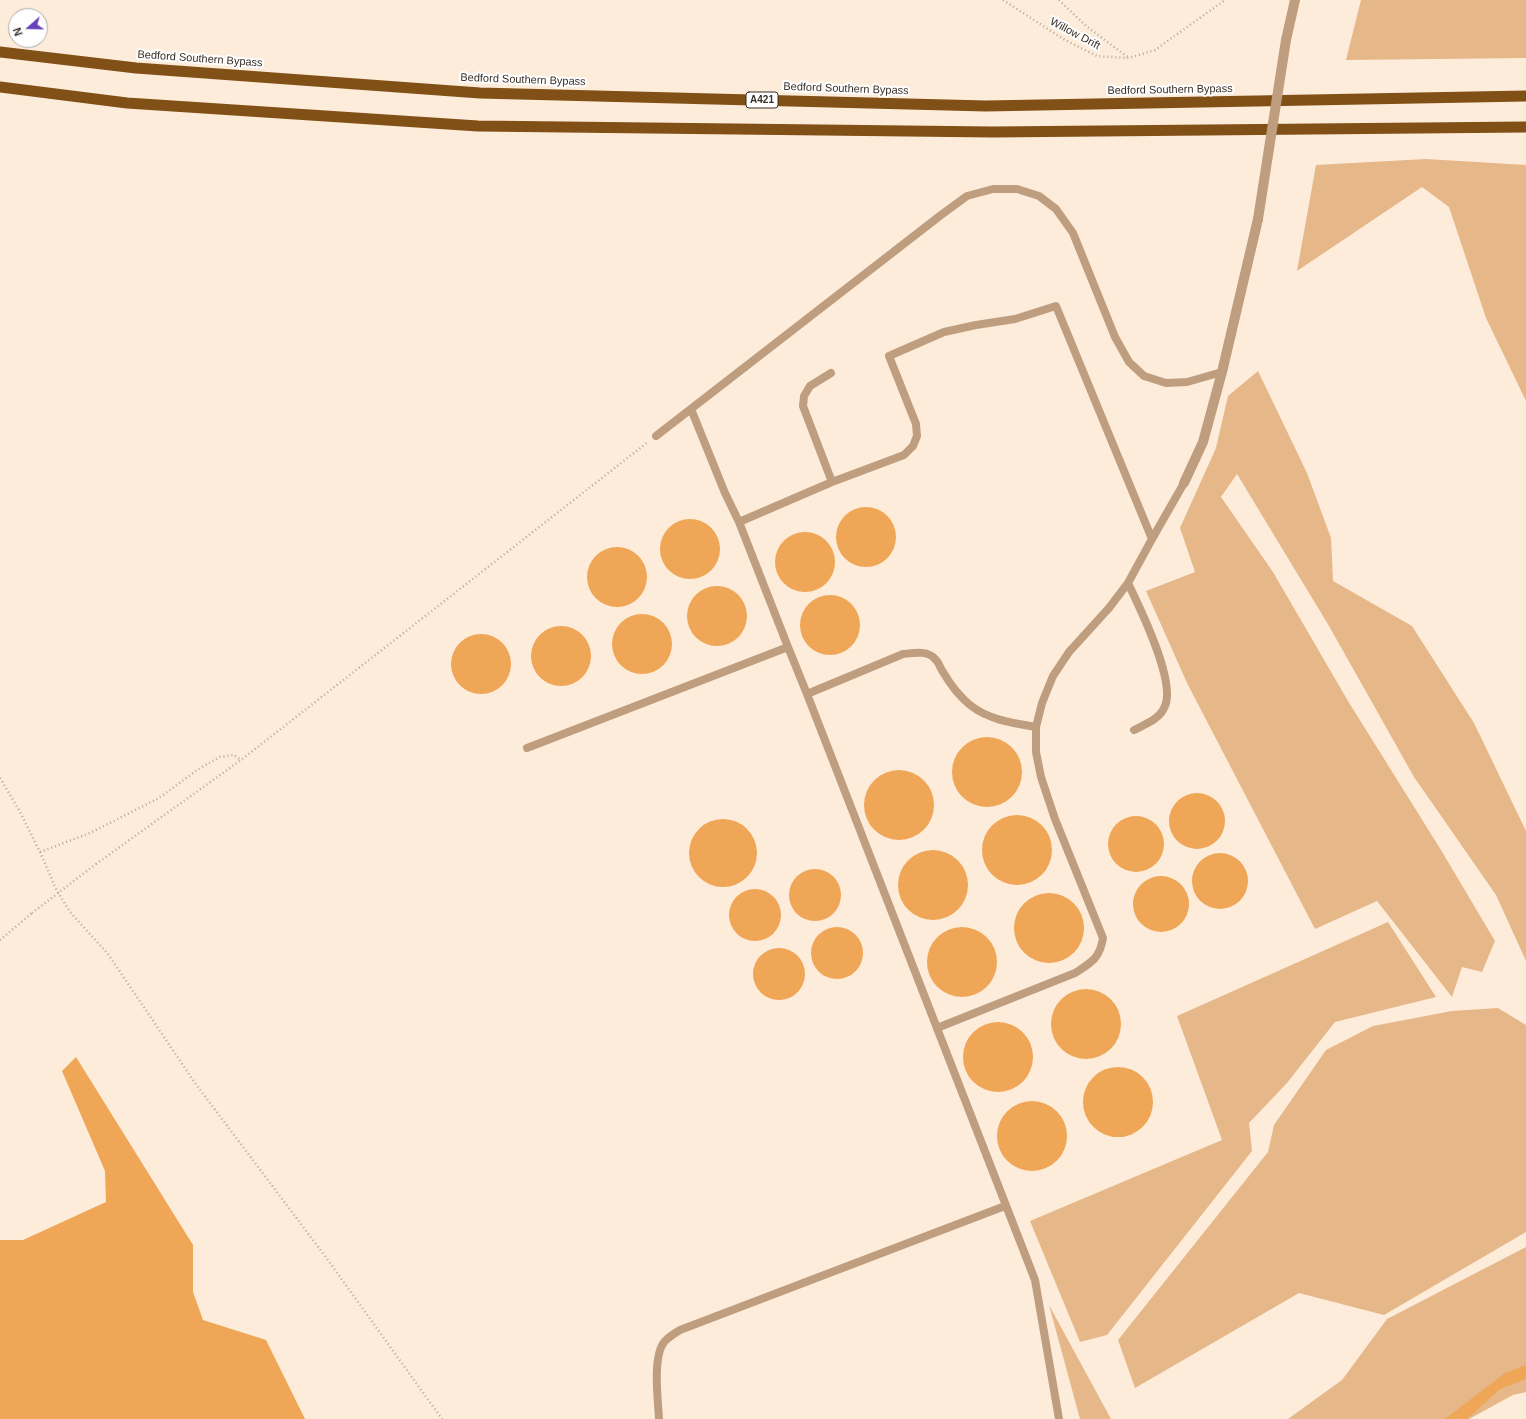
<!DOCTYPE html>
<style>
body{margin:0}
#map{position:relative;width:1526px;height:1419px;overflow:hidden;background:#feecdb;font-family:Arial,sans-serif}
canvas{display:block}
.north{position:absolute;left:8px;top:8px;width:40px;height:40px;box-sizing:border-box;background:#fff;border:1px solid #afaca9;border-radius:50%;rotate:250deg;font-size:11px;font-weight:700;line-height:16px;text-align:center;color:#382f27}
.north::after{content:'';display:block;margin:auto;width:14px;height:18px;background:#6643bb;clip-path:polygon(50% 0,100% 100%,50% 72%,0 100%)}
</style>
<div id="map">
<canvas width="1526" height="1419"></canvas>
<div class="north">N</div>
</div>
<script>
const ctx = document.querySelector('canvas').getContext('2d');
ctx.lineJoin = 'round';
function fill(path, color) {
  ctx.fillStyle = color;
  ctx.fill(path, 'evenodd');
}
function trace(path, color, width, dash) {
  ctx.strokeStyle = color;
  ctx.lineWidth = width;
  ctx.lineCap = dash ? 'butt' : 'round';
  ctx.setLineDash(dash || []);
  ctx.stroke(path);
}
function write(font, color, halo, rows, align = 'center') {
  ctx.font = font + ' Arial,sans-serif';
  ctx.lineWidth = 4;
  ctx.setLineDash([]);
  ctx.textBaseline = 'middle';
  ctx.strokeStyle = halo;
  ctx.fillStyle = color;
  for (const [text, x, y, turn = 0] of rows) {
    ctx.save();
    ctx.translate(x, y);
    ctx.rotate((+turn || 0) * Math.PI / 180);
    ctx.textAlign = isNaN(turn) ? turn : align;
    if (halo) ctx.strokeText(text, 0, 0);
    ctx.fillText(text, 0, 0);
    ctx.restore();
  }
}
fill(new Path2D(`
 M1361 0H1526V58L1346 60Z
 M1426 159 1526 165V401L1486 318 1449 207 1422 187 1297 271 1316 165Z
 M1258 371 1307 473 1331 538 1333 581 1412 626 1474 723 1526 831V961L1496 895 1414 777 1329 626 1237 474 1221 497 1273 572 1348 701 1441 850 1495 941 1482 972 1462 967 1452 997 1377 901 1315 929 1188 685 1146 591 1195 572 1180 528 1216 448 1228 396Z
 M1388 922 1436 997 1335 1022 1287 1083 1249 1123 1252 1151 1107 1335 1080 1342 1030 1221 1222 1140 1177 1016Z
 M1498 1008 1526 1025V1232L1384 1315 1299 1293 1135 1388 1118 1340 1268 1152 1274 1125 1326 1050 1373 1026 1452 1011Z
 M1526 1247V1392L1513 1395 1469 1419H1288L1342 1380 1387 1319Z
 M1049 1305 1111 1419H1080Z`), '#e6b788');
fill(new Path2D(`
 M836 537a30 30 0 1 1 60 0a30 30 0 1 1-60 0Z
 M660 549a30 30 0 1 1 60 0a30 30 0 1 1-60 0Z
 M775 562a30 30 0 1 1 60 0a30 30 0 1 1-60 0Z
 M587 577a30 30 0 1 1 60 0a30 30 0 1 1-60 0Z
 M687 616a30 30 0 1 1 60 0a30 30 0 1 1-60 0Z
 M800 625a30 30 0 1 1 60 0a30 30 0 1 1-60 0Z
 M612 644a30 30 0 1 1 60 0a30 30 0 1 1-60 0Z
 M531 656a30 30 0 1 1 60 0a30 30 0 1 1-60 0Z
 M451 664a30 30 0 1 1 60 0a30 30 0 1 1-60 0Z
 M952 772a35 35 0 1 1 70 0a35 35 0 1 1-70 0Z
 M864 805a35 35 0 1 1 70 0a35 35 0 1 1-70 0Z
 M1169 821a28 28 0 1 1 56 0a28 28 0 1 1-56 0Z
 M982 850a35 35 0 1 1 70 0a35 35 0 1 1-70 0Z
 M1108 844a28 28 0 1 1 56 0a28 28 0 1 1-56 0Z
 M689 853a34 34 0 1 1 68 0a34 34 0 1 1-68 0Z
 M898 885a35 35 0 1 1 70 0a35 35 0 1 1-70 0Z
 M1192 881a28 28 0 1 1 56 0a28 28 0 1 1-56 0Z
 M789 895a26 26 0 1 1 52 0a26 26 0 1 1-52 0Z
 M1133 904a28 28 0 1 1 56 0a28 28 0 1 1-56 0Z
 M729 915a26 26 0 1 1 52 0a26 26 0 1 1-52 0Z
 M1014 928a35 35 0 1 1 70 0a35 35 0 1 1-70 0Z
 M927 962a35 35 0 1 1 70 0a35 35 0 1 1-70 0Z
 M811 953a26 26 0 1 1 52 0a26 26 0 1 1-52 0Z
 M753 974a26 26 0 1 1 52 0a26 26 0 1 1-52 0Z
 M1051 1024a35 35 0 1 1 70 0a35 35 0 1 1-70 0Z
 M963 1057a35 35 0 1 1 70 0a35 35 0 1 1-70 0Z
 M76 1057 193 1245V1292L203 1320 266 1340 305 1419H0V1240H23L106 1202 105 1171 62 1071Z
 M1083 1102a35 35 0 1 1 70 0a35 35 0 1 1-70 0Z
 M997 1136a35 35 0 1 1 70 0a35 35 0 1 1-70 0Z
 M1526 1365V1379L1500 1389 1467 1419H1445L1505 1373Z`), '#efa656');
trace(new Path2D(`
 M1003 0 1065 40 1097 56 1129 58 1155 50 1225 0
 M1059 0 1086 26 1129 58
 M0 778 19 810 40 852 56 889 70 912 108 954 195 1083 325 1256 442 1419
 M40 852 90 833 159 798 200 768 220 757 234 755 241 760
 M96 864 241 760 648 442
 M0 940 32 913`), '#b5a799', 2.5, [1, 3]);
trace(new Path2D(`
 M831 373 810 386 804 396 803 406 832 482
 M691 409 725 493 739 522 788 647 807 694 1035 1280 1059 1419
 M656 436 941 215 967 196 993 189H1017L1039 196 1056 209 1073 233 1115 337 1129 362 1144 376 1166 383 1187 382 1222 372
 M739 522 832 482 904 455 913 446 917 436 916 424 889 356 944 332 976 325 1015 319 1056 306 1152 539
 M1128 583C1140 608 1176 681 1165 706 1160 719 1146 724 1134 730
 M807 694 903 654C913 653 928 650 935 659 939 662 940 668 943 672 950 684 959 696 970 705 989 720 1013 723 1036 727
 M527 748 788 647
 M937 1028 1075 973C1091 963 1100 958 1103 938L1055 819 1041 777 1036 752V727L1042 703 1053 676 1069 652 1109 608 1128 583 1152 539 1184 483
 M659 1419C658 1400 652 1355 665 1341 669 1337 675 1333 680 1330L1005 1206`), '#be9e7e', 8);
trace(new Path2D(`
 M1286 40 1295 0
 M1184 483 1203 442 1222 372 1258 219`), '#be9e7e', 10);
trace(new Path2D(`
 M0 52 136 68 480 93 986 106 1526 96
 M0 87 127 103 478 126 993 132 1526 127`), '#805016', 11);
trace(new Path2D(`
 M32 913 96 864`), '#b5a799', 2.5, [1, 3]);
trace(new Path2D(`
 M1258 219 1286 40`), '#be9e7e', 10);
for (const [x, y, w] of [
 [762,100,32]
]) {
  const box = new Path2D();
  box.roundRect(x - w / 2, y - 8, w, 16, 3);
  ctx.fillStyle = '#fff';
  ctx.fill(box);
  trace(box, '#382f27', 1);
}
write('bold 10px', '#382f27', null, [
 ["A421",762,100]
]);
write('11px', '#382f27', '#fff', [
 ["Willow Drift",1075,34,28],
 ["Bedford Southern Bypass",200,59,4],
 ["Bedford Southern Bypass",523,80,2],
 ["Bedford Southern Bypass",846,89,2],
 ["Bedford Southern Bypass",1170,90,-1]
]);
</script>
